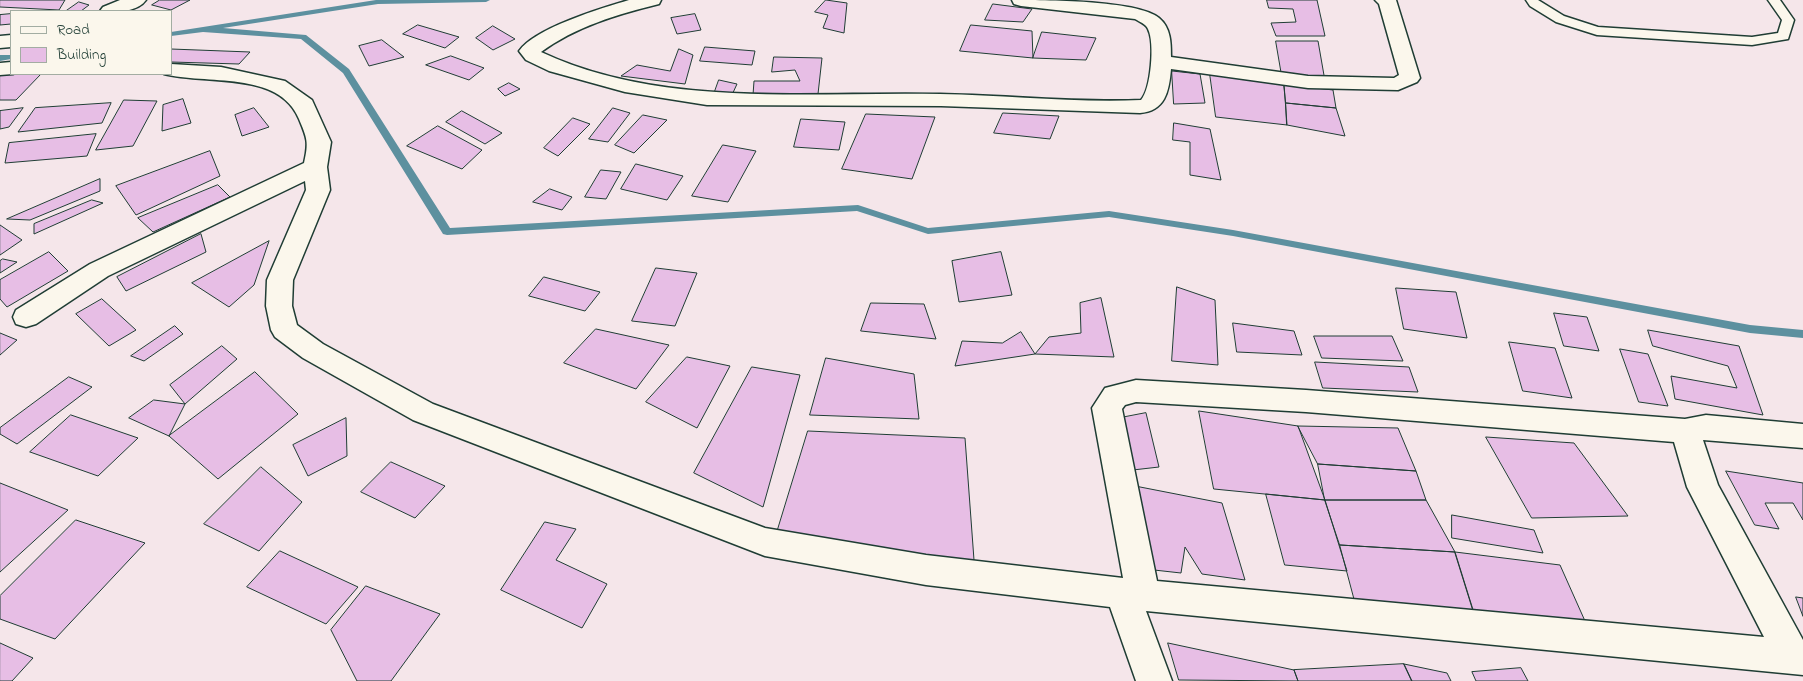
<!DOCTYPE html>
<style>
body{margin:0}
#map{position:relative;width:1803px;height:681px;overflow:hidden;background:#f5e6ea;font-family:"Indie Flower",sans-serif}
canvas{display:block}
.legend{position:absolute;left:10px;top:10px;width:162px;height:65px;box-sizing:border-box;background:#fbf7ec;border:1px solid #a3ada2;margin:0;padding:6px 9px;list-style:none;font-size:15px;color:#1f3d34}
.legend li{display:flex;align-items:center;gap:10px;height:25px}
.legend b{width:25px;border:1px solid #a3ada2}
</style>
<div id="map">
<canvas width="1803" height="681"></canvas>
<ul class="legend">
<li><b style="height:6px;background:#fbf7ec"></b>Road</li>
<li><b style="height:14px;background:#e7bee5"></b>Building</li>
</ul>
</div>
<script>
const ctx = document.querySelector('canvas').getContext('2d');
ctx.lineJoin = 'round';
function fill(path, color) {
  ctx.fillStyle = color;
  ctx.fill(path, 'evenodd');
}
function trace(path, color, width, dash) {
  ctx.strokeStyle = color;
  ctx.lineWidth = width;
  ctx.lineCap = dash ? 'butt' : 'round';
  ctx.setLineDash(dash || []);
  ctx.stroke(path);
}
fill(new Path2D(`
 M376 0H490L486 2 378 4 223 28 306 35 349 69 450 228 858 205 928 228 1109 211 1233 230 1750 325 1803 330V338L1750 333 1233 236 1109 217 928 234 857 211 447 235 443 234 343 73 301 39 203 32 171 36V32Z
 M0 55H11V59L0 61Z`), '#5d909f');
const building = new Path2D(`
 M0 0H65L59 10 0 7Z
 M160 0H190L171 10 152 5Z
 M826 0 847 3 844 33 823 28 828 15 815 12Z
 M1267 0H1317L1325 36H1276L1271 23 1296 22 1293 9 1269 8Z
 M79 2 89 5 81 11H66Z
 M993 4 1032 9 1023 22 985 20Z
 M11 14V24L0 25V15Z
 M695 14 701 30 677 34 671 18Z
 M418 25 459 37 445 48 403 34Z
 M971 25 1032 31 1033 58 960 51Z
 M493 26 515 39 493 50 476 38Z
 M1042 32 1096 38 1086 60 1033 58Z
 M382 40 404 57 369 66 359 46Z
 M1276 41H1318L1325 81 1282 76Z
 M705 47 755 51 752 65 700 61Z
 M171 49 250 52 239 64 171 62Z
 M679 49 693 55 685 84 621 76 637 65 670 71Z
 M451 56 484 68 469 80 426 65Z
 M774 57 822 58 818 94 753 95 754 81H800L795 70 772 72Z
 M1172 71 1200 74 1205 103 1174 104Z
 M0 74H41L16 100H0Z
 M1210 74 1284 84 1287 125 1216 117Z
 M719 80 737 84 731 97 714 94Z
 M509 83 520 89 505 96 498 89Z
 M1284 84 1333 90 1336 108 1286 103Z
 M183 99 191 123 162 131 163 105Z
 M124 100 157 101 133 146 96 150Z
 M111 103 102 123 18 132 35 108Z
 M1286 103 1336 108 1345 136 1287 125Z
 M23 108 9 127 0 129V111Z
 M254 108 269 127 242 136 235 115Z
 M613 108 630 113 608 142 589 139Z
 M462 111 502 133 485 144 446 122Z
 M1003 113 1059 116 1050 139 994 133Z
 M866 114 935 117 912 179 842 169Z
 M643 115 667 120 634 153 615 145Z
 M573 118 590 124 558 156 544 148Z
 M801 119 845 122 839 150 794 147Z
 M1174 123 1210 129 1221 180 1190 175V142L1173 140Z
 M438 126 482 150 462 169 407 146Z
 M96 134 87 156 5 163 9 143Z
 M723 145 756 151 728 202 692 196Z
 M210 151 220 176 136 215 116 186Z
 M636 164 683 176 667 200 621 189Z
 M601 170 621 172 606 199 585 197Z
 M100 179V191L30 220 7 219Z
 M218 185 230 197 153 232 138 218Z
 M550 189 572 197 562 210 533 202Z
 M92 200 103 203 34 234V224Z
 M0 225 22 240 0 255Z
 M201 234 206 252 126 291 117 277Z
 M269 241 254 285 229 307 192 283Z
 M49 252 68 271 7 307 0 299V280Z
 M1001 252 1012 295 959 302 952 261Z
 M3 259 17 262 0 273V261Z
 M656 268 697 273 675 326 632 321Z
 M544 277 600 292 585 311 529 296Z
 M1177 287 1215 300 1218 365 1172 361Z
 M1396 288 1456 292 1467 338 1404 329Z
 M1101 298 1114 357 1035 354 1049 337 1081 333 1080 303Z
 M102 299 136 330 109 346 76 314Z
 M871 303 924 304 936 339 861 331Z
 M1554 313 1587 317 1599 351 1564 346Z
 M1233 323 1294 331 1302 355 1237 352Z
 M175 326 183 334 144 361 131 356Z
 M596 329 669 345 636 389 564 363Z
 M1648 330 1739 346 1763 415 1675 399 1671 376 1737 388 1728 366 1653 346Z
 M1021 332 1035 354 955 366 962 341 1002 343Z
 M0 333 17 340 0 355Z
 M1314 336H1392L1403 361 1322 358Z
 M1509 342 1555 348 1572 398 1523 391Z
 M222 346 237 359 185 404 170 385Z
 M1620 349 1648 354 1668 406 1639 402Z
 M687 357 730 366 697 428 646 402Z
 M826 358 914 374 919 419 810 415Z
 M1315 362 1409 367 1418 392 1323 388Z
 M752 367 800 375 763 507 694 473Z
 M255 372 298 414 218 479 169 436Z
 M69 377 92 387 17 444 0 434V428Z
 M154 400 185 404 169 436 129 418Z
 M1199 411 1298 426 1325 500 1214 489Z
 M1146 413 1159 467 1124 471 1115 419Z
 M71 415 138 438 98 476 30 452Z
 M346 418 347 456 308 476 293 445Z
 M1298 426 1398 428 1416 471 1318 464Z
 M808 431 965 438 974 560 856 554 775 539Z
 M1486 437 1574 443 1628 516 1532 518Z
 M391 462 445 486 415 518 361 492Z
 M1318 464 1416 471 1426 500H1325Z
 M261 467 302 502 259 551 204 524Z
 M1726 471 1803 483V520L1793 503H1765L1779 529 1755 525Z
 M0 483 68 510 0 572Z
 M1135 486 1222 503 1245 580 1202 574 1185 547 1181 573 1145 569Z
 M1266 494 1325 500 1347 571 1285 565Z
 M1325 500H1426L1455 552 1340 545Z
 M1452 515 1534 530 1543 553 1452 538Z
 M76 520 145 543 55 639 0 619V596Z
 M545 522 576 529 556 560 607 584 582 628 501 590Z
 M1340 545 1455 552 1474 613 1357 609Z
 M280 551 358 587 326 624 247 587Z
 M1455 552 1560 565 1589 630 1474 613Z
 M366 586 440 614 391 681H357L331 630Z
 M1796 597 1803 598V616Z
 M0 643 33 658 12 681H0Z
 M1168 643 1294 670 1298 681 1179 680Z
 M1404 664 1447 673 1451 681H1412Z
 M1404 664 1412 681H1298L1294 670Z
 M1521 668 1528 681H1476L1472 672Z`);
fill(building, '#e7bee5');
trace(building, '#1f3d34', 1);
const lane = new Path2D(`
 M1526 0H1538L1564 16 1598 27 1752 37 1778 33 1782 20 1768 0H1780L1794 20 1788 39 1752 45 1597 35 1556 22 1530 6Z`);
const street = new Path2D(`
 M120 0H146C137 13 115 12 100 11L103 7Z
 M629 0H661L659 4C618 14 575 27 541 52 662 109 810 91 940 94 1007 95 1074 103 1141 100 1151 89 1155 43 1148 29 1146 24 1140 22 1135 19L1021 6 1014 4 1012 0C1043 0 1138 0 1159 18 1171 28 1171 43 1171 57L1308 76 1394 78 1399 75 1379 4 1375 0H1396L1420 78 1417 82 1398 90 1308 88 1171 69C1169 92 1165 111 1140 113L941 106 707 105 625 92 549 71 526 60 519 51C535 28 602 8 629 0Z
 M11 35V47L0 48V36Z
 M11 62 13 74 0 75V63Z
 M171 64 221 67 285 81 312 100 331 142 327 167 330 190 293 280 292 306 297 325 323 344 433 404 765 528 926 555 1123 578 1092 408 1105 388 1136 380 1306 390 1685 419 1706 415 1803 424V448L1703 440 1718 485 1803 640V675L1146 611 1172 681H1136L1110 607 926 585 765 556 413 420 303 358 275 337 271 330 266 306 267 280 306 190 305 181 108 276 36 324 26 327 16 324 13 317 16 310 90 264 304 163C309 142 307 138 299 119 279 70 205 85 164 74H171ZM1136 402 1306 412 1674 442 1687 487 1764 637 1157 581 1122 409 1125 405Z`);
trace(lane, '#1f3d34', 3);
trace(street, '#1f3d34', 3);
fill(lane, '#fbf7ec');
fill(street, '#fbf7ec');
</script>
